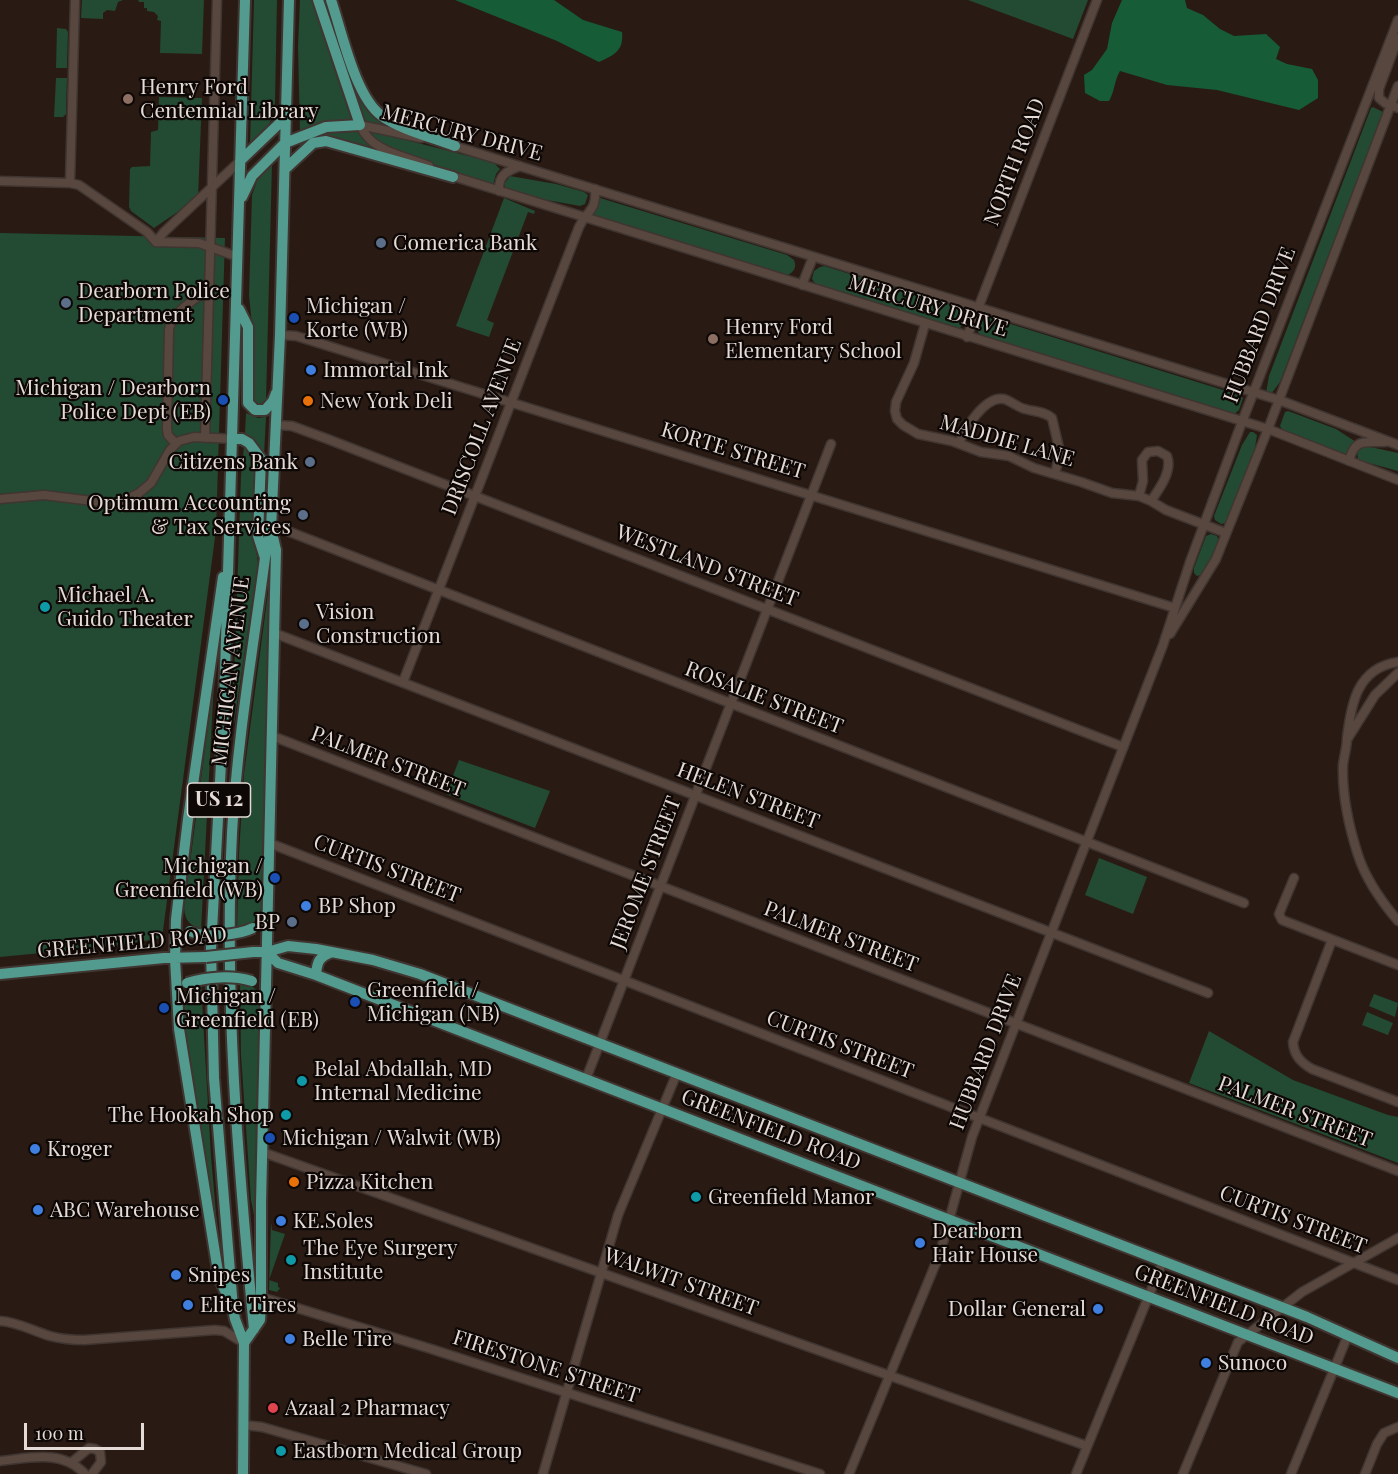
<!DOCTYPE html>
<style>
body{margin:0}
#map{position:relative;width:1398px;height:1474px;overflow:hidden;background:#291b14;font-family:"Playfair Display",serif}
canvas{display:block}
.scale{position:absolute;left:24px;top:1423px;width:120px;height:27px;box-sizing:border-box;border:3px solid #e5dbd6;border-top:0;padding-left:8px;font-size:18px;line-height:21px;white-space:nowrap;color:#e5dbd6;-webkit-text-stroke:4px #0d0705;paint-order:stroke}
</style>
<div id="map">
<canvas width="1398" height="1474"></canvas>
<div class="scale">100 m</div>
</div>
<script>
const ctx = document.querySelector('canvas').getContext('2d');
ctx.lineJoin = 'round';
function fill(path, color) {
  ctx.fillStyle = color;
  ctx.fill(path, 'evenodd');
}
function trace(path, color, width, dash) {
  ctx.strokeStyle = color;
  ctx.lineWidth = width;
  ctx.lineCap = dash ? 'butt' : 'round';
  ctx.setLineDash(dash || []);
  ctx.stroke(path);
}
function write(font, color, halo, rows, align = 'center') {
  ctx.font = font + ' "Playfair Display",serif';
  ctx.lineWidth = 4.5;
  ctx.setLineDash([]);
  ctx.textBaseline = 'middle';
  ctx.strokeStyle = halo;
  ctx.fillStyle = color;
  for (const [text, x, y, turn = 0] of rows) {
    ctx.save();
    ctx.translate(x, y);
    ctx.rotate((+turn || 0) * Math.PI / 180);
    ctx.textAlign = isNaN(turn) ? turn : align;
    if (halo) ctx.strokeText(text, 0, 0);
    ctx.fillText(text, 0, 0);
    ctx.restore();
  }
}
fill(new Path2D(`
 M82 0H123L118 2 115 11 107 10 103 13V19L81 18Z
 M138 0H204L202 54 160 53 161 21 157 20 158 16 154 12 147 11V8H144V2H139Z
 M254 0H277L275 102C273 124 266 130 250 145Z
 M300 0H314L356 120 300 133 298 46Z
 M322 0H329L363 100 428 138 363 122Z
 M968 0H1088L1073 39Z
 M57 28 66 29 68 32 67 68H56Z
 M56 78H67L66 114 63 117H54Z
 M159 97 202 98 198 198 154 228 131 211 129 207 130 169 132 167 150 166 151 132 158 130Z
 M1373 107 1383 112 1280 382 1271 394 1266 393 1269 376 1371 108Z
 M358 129 371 146 407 161 337 140 300 149V142L321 132Z
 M367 130 484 160 495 164 500 169 496 174 493 185 474 180 379 144Z
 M272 164 266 400 260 406 256 405 250 398 252 325 249 295 252 195 258 178Z
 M510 176 556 184 584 192 588 195 585 204 580 206 525 196 506 189 504 184Z
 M504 198 535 211 534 214 528 212 487 320 494 323 489 337 456 326Z
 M600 198 787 255 794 260C797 268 794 272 786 276L594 216 592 213 597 209Z
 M0 233 225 238 216 530 162 938 113 946 0 957Z
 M824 266 964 309 967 315 959 330 816 285 812 279 814 271 820 267Z
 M988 317 1239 395 1243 398 1239 410 1233 415 981 337 978 332 984 318Z
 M1288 411 1336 429 1356 442 1347 455 1283 431 1280 426 1285 412Z
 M246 413 258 418 266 417 264 455 245 433Z
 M1250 432H1253L1257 435 1255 448 1228 520 1226 523 1221 524 1215 520 1214 516 1242 445Z
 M244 446 254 456 258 464 255 541 258 564 234 723 230 722 235 654 241 476Z
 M1366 446 1398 453V471L1358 460 1357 451Z
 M1211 534 1217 536 1219 541 1206 573 1197 576 1194 573V568L1206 536Z
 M268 593H270L261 909C257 923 251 925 237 929L239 853 244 774Z
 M214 681 201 930C190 925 185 921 184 908Z
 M459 760 550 791 535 828 446 794Z
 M1099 858 1147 877 1133 914 1085 895Z
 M240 981C253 985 260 990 261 1004L255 1220 251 1200 241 1055Z
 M201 984 211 1156 217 1225 186 1035 182 1001 186 992 191 987Z
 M1374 994 1398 1003 1395 1017 1369 1006Z
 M1367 1012 1393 1023 1388 1035 1362 1025Z
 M1209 1031 1293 1080 1388 1115 1398 1117V1163L1189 1083Z
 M271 1222 272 1230 285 1234 269 1280 278 1283V1287L280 1288 277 1292 269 1290Z`), '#234a32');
fill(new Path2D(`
 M455 0H554L583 20 622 32C624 51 614 55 599 62L557 41Z
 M1122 0H1185L1187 8 1203 15 1220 29 1234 36 1266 34 1280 47 1276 59 1287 64 1312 69 1318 80V98L1299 110 1217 90 1167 85 1120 71C1114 81 1115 91 1109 101H1100L1085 93 1084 75 1092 70 1107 49 1112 23Z`), '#155c37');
const minor = new Path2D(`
 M1398 38 1379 89V98L1385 103 1398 108
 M360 125C371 152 405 156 429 166
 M360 125 421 138
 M451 145 1279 400 1398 445
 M449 175 1268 429 1398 480
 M0 181 70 183 79 185 147 232 156 242
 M70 183 75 0
 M499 191C498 175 507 171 520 166
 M156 242 164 232 240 161
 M156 242 199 243 238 257
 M802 285 813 257
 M925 324 914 363 896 402 895 411 897 419 903 425 918 434 952 441 981 452 1009 456 1034 468 1081 482 1112 493 1139 496 1151 501 1166 510 1226 533
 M280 335 296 336 1175 608
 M967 337 1097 0
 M276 425 292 426 330 440 1123 747
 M205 438 217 0
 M959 443C965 429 985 395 1004 399 1011 401 1017 407 1025 409 1035 412 1044 411 1052 418L1060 452 1055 474
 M176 444 168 435 167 429 169 329C173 311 196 299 210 288
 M1349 461C1355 437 1365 443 1385 442
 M1139 496 1143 481 1142 460 1148 452 1158 451 1167 456C1173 471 1159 489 1151 501
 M0 499 44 495 109 503 122 502 139 493 151 483 170 450 179 441 194 437 234 439
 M272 525 1244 903
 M274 633 1208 993
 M1170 634 1216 559 1268 429 1398 86
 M1398 662C1357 668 1351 704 1347 738 1347 747 1344 756 1343 765 1342 794 1349 827 1358 855 1366 880 1381 901 1398 921
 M403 682 579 227C587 210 597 211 595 189
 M272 736 1398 1171
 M1348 738 1375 695 1398 673
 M269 843 1398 1280
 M1294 878 1279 914 1282 920 1398 965
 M1332 940 1293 1042C1294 1055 1300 1062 1312 1069L1398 1102
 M586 1079 831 444
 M262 1152 1087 1446
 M261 1297 428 1348 820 1474
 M0 1321C18 1322 33 1331 50 1336 61 1339 72 1340 84 1340L215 1330 224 1331 244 1343
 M244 1425 262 1427 426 1474
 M0 1461C30 1458 62 1449 85 1474
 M72 1462 89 1448 95 1449 100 1452 101 1462 92 1474
 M543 1474 618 1215 677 1073
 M849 1474 940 1253 972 1137 1163 645 1190 562 1242 422 1398 20
 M1076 1474 1163 1261
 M1183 1474 1238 1342 1302 1292 1398 1238
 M1291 1474 1348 1335
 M1365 1474 1377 1444 1384 1433 1398 1427`);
const major = new Path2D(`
 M331 0C342 32 355 97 382 116 399 129 434 138 455 146
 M240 161 286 117
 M285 169 313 143 326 141 453 177
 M242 197 252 176 285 143 326 127 360 125 318 0
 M239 309 248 327V403L255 410H265L273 401 276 393
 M234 439H242L249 443 261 459 258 536 265 558
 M223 577 188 819 176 919 175 959 179 1029 202 1172 219 1278 231 1303
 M253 952H267L288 946 316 949 373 960 420 974 1307 1317 1398 1358
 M267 952 278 963 316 975 1398 1393
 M0 974 164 958 206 957
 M316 975C317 961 319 957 332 952
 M254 1329C238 1164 224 999 232 833 237 741 253 649 265 558L271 529 280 335 289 0
 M244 1343 260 1320 261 1306V1203L276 550 272 533
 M243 1474 244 1343 235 1319 233 1308 214 1078 211 949 224 707 245 0`);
trace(minor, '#403531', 11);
trace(major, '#403531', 14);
trace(minor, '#57473f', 8);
trace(major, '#539b8e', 10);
const majorBridge = new Path2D(`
 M190 931C204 939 239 935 253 928
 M206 957 253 952
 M187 983C207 977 232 975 252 981`);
trace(majorBridge, '#403531', 14, []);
trace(majorBridge, '#539b8e', 10);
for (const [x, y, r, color] of [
 [128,99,6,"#8d6e63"],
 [381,243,6,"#5c6f8a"],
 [66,303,6,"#5c6f8a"],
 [294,318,6,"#1a4fb4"],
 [713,339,6,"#8d6e63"],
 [311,370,6,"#3f7fe0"],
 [223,400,6,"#1a4fb4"],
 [308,401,6,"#e8710a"],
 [310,462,6,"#5c6f8a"],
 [303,515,6,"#5c6f8a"],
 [45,607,6,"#0f9aa8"],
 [304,624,6,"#5c6f8a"],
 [275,878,6,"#1a4fb4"],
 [306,906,6,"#3f7fe0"],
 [292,922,6,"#5c6f8a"],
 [355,1002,6,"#1a4fb4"],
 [164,1008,6,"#1a4fb4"],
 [302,1081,6,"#0f9aa8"],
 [286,1115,6,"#0f9aa8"],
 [270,1138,6,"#1a4fb4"],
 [35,1149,6,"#3f7fe0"],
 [294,1182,6,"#e8710a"],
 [696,1197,6,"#0f9aa8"],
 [38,1210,6,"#3f7fe0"],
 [281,1221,6,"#3f7fe0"],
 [920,1243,6,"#3f7fe0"],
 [291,1260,6,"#0f9aa8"],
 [176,1275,6,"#3f7fe0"],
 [188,1305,6,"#3f7fe0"],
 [1098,1309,6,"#3f7fe0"],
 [290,1339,6,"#3f7fe0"],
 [1206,1363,6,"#3f7fe0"],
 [273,1408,6,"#e0444e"],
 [281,1451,6,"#0f9aa8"]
]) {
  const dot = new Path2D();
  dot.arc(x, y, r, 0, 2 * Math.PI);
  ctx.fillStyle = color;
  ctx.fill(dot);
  trace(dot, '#0d0705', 2);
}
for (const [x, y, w] of [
 [219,800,63]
]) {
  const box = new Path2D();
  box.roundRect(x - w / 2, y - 17, w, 34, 4.5);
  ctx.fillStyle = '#0d0705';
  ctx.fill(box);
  trace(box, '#e5dbd6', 1.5);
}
write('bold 20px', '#e5dbd6', null, [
 ["US 12",219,800]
]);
write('21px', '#e5dbd6', '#0d0705', [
 ["Henry Ford",140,87],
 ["Centennial Library",140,111],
 ["Comerica Bank",393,243],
 ["Dearborn Police",78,291],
 ["Department",78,315],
 ["Michigan /",306,306],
 ["Korte (WB)",306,330],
 ["Henry Ford",725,327],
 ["Elementary School",725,351],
 ["Immortal Ink",323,370],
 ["Michigan / Dearborn",211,388,"right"],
 ["Police Dept (EB)",211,412,"right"],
 ["New York Deli",320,401],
 ["Citizens Bank",298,462,"right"],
 ["Optimum Accounting",291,503,"right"],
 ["& Tax Services",291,527,"right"],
 ["Michael A.",57,595],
 ["Guido Theater",57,619],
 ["Vision",316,612],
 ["Construction",316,636],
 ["Michigan /",263,866,"right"],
 ["Greenfield (WB)",263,890,"right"],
 ["BP Shop",318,906],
 ["BP",280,922,"right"],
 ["Greenfield /",367,990],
 ["Michigan (NB)",367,1014],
 ["Michigan /",176,996],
 ["Greenfield (EB)",176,1020],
 ["Belal Abdallah, MD",314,1069],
 ["Internal Medicine",314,1093],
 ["The Hookah Shop",274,1115,"right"],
 ["Michigan / Walwit (WB)",282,1138],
 ["Kroger",47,1149],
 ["Pizza Kitchen",306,1182],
 ["Greenfield Manor",708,1197],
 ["ABC Warehouse",50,1210],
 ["KE.Soles",293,1221],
 ["Dearborn",932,1231],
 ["Hair House",932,1255],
 ["The Eye Surgery",303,1248],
 ["Institute",303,1272],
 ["Snipes",188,1275],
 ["Elite Tires",200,1305],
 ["Dollar General",1086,1309,"right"],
 ["Belle Tire",302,1339],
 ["Sunoco",1218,1363],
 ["Azaal 2 Pharmacy",285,1408],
 ["Eastborn Medical Group",293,1451]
], 'left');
write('21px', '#e5dbd6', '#0d0705', [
 ["MERCURY DRIVE",462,133,15],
 ["NORTH ROAD",1015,162,-69],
 ["MERCURY DRIVE",928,306,17],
 ["HUBBARD DRIVE",1260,325,-69],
 ["DRISCOLL AVENUE",482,427,-69],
 ["MADDIE LANE",1007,441,16],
 ["KORTE STREET",733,451,17],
 ["WESTLAND STREET",707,566,21],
 ["MICHIGAN AVENUE",231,671,-83],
 ["ROSALIE STREET",764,698,21],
 ["PALMER STREET",388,762,21],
 ["HELEN STREET",748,796,21],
 ["CURTIS STREET",387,869,21],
 ["JEROME STREET",646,873,-69],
 ["PALMER STREET",841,937,21],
 ["GREENFIELD ROAD",132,943,-5],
 ["CURTIS STREET",840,1045,21],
 ["HUBBARD DRIVE",986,1052,-69],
 ["PALMER STREET",1295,1112,21],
 ["GREENFIELD ROAD",771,1130,21],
 ["CURTIS STREET",1293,1220,21],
 ["WALWIT STREET",681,1282,20],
 ["GREENFIELD ROAD",1224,1305,21],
 ["FIRESTONE STREET",546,1367,18]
]);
</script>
